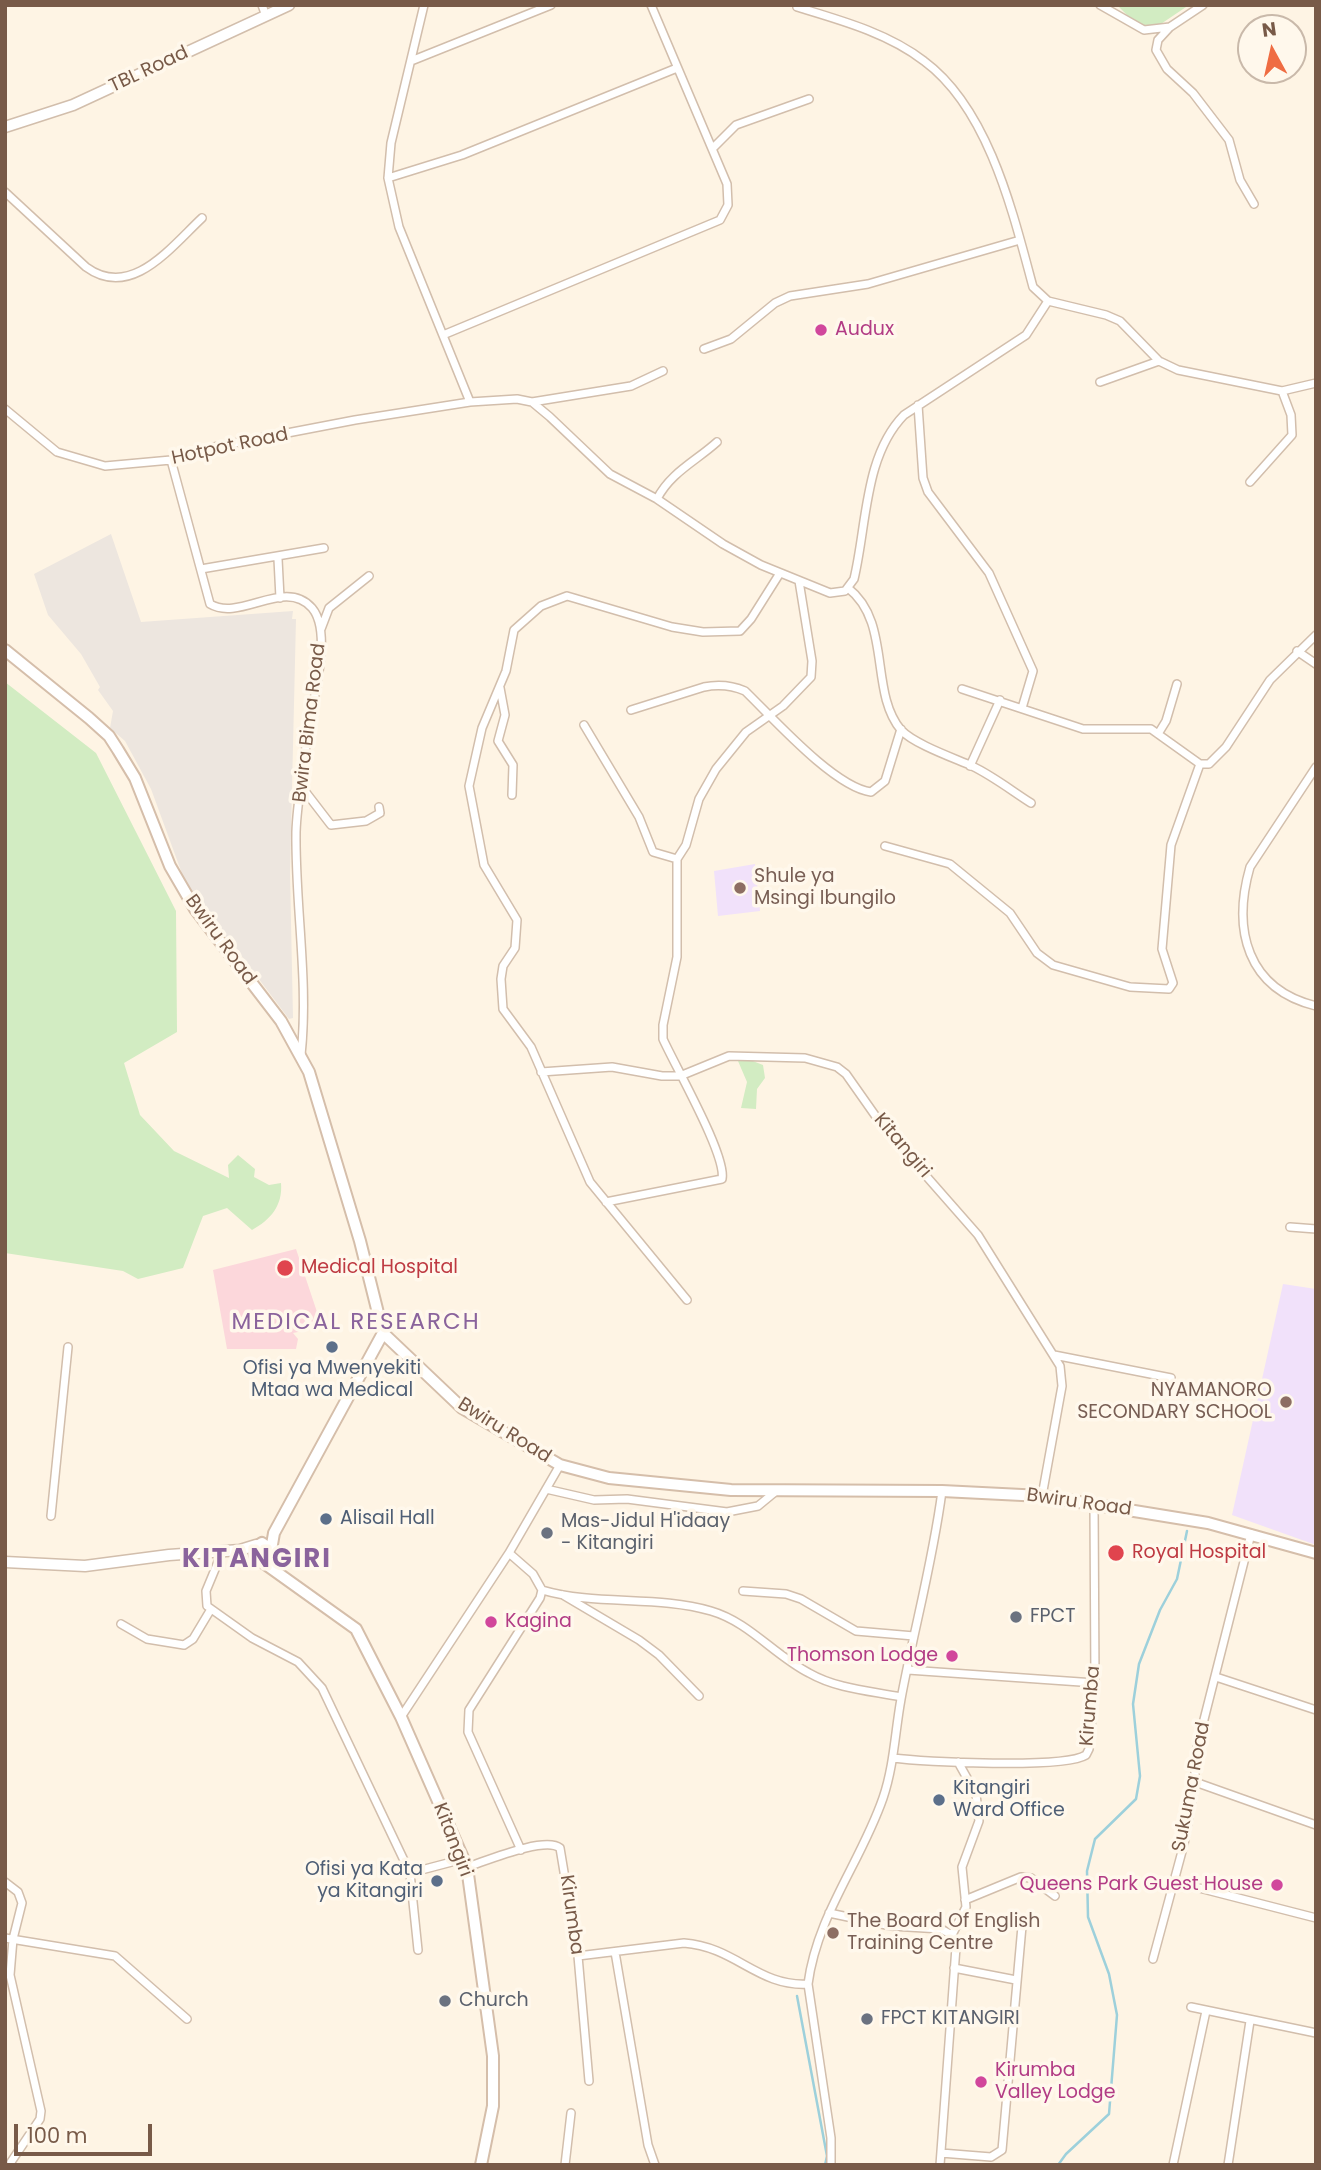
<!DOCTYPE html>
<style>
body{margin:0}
#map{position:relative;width:1321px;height:2170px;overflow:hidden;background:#fef4e4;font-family:Poppins,sans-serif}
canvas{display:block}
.frame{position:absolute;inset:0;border:7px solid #785a48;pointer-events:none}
.north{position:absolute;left:1237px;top:14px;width:70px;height:70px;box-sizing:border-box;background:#fff8ec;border:2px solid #c9b9aa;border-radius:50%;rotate:352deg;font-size:19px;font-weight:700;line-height:28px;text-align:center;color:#785a48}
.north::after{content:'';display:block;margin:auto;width:24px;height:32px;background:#ef6c42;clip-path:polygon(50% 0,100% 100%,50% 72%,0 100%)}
.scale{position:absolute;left:14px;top:2124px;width:138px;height:32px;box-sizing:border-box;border:4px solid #785a48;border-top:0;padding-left:9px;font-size:21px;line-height:24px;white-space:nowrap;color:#785a48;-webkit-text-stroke:5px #fff8ec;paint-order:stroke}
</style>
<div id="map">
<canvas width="1321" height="2170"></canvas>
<div class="frame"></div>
<div class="north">N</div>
<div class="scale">100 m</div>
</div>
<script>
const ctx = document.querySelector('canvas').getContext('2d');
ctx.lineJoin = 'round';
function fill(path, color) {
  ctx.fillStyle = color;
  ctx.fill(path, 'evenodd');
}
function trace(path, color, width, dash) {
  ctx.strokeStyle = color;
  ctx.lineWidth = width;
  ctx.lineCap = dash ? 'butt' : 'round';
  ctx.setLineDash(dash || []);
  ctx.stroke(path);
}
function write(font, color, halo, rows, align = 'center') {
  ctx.font = font + ' Poppins,sans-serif';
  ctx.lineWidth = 7;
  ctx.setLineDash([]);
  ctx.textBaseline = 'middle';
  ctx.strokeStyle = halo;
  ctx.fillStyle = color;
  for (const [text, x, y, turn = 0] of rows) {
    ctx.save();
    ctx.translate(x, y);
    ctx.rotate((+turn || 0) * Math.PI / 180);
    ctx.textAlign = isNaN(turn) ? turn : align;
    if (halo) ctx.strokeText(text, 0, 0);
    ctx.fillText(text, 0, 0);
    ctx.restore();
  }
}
fill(new Path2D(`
 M111 534 141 622 293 611 292 619H296L290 873 293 1018 289 1019 228 938 216 931 184 879 151 789 125 741 110 728 113 711 98 690 100 687 81 654 48 615 34 574Z`), '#ede6df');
fill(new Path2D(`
 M755 864 760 911 718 916 714 871Z
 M1283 1284 1316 1289V1545L1232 1515Z`), '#f1e1fa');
fill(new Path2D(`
 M296 1249 322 1327 293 1333 298 1339 296 1349H227L213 1270Z`), '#fcd7db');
fill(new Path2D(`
 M1117 5H1189L1146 34Z
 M5 682 96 753 176 911 177 1032 124 1063 140 1115 174 1151 229 1178 228 1165 238 1155 255 1169 254 1177 269 1185 281 1183C283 1206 270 1220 252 1230L227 1208 203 1216 183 1268 138 1279 123 1271 5 1253Z
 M745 1058 763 1065 765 1078 757 1089 756 1109 741 1108 747 1082 738 1061Z`), '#d2ecc2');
trace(new Path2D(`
 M797 1996 827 2156 825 2165
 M1058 2165 1066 2154 1109 2114 1117 2015 1109 1974 1088 1917 1087 1871 1095 1839 1136 1799 1140 1776 1133 1704 1139 1664 1160 1610 1177 1579 1187 1531`), '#9dd0db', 2.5);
const minor = new Path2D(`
 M262 5 266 16
 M424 5 391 143 388 178 399 227 470 402
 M1100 5 1144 30 1170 27
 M1203 5 1170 27 1158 40 1156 50 1167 69 1193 93 1229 140 1240 180 1254 204
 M797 7C840 20 888 33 924 61 989 109 1013 213 1033 287L1048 301 1106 315 1120 321 1159 361 1178 370 1282 391 1316 383
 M411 61 551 5
 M713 148 736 125 809 99
 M388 178 462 155 677 68
 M5 192 86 267C131 300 170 248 202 218
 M443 335 720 220 728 205 727 184 651 5
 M704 349 731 339 775 303 790 296 868 284 1020 240
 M1100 382 1159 361
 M532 402 631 386 663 371
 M918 405 923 478 928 492 989 573 1033 671 1022 708
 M5 409 57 452 105 466 171 460 209 448 355 420 470 402 517 399 532 402 550 417 610 474 657 499 723 544 761 565 830 593 845 591 854 579C867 525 864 456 904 415L1026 335 1048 301
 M171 460 210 604C240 622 285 577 312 608 334 634 311 705 307 737 304 768 297 801 296 832 295 906 309 981 301 1055
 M1250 482 1292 435 1291 415 1282 391
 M657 499C670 473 696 461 717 442
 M278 559 280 598
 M201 569 324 548
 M848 588C892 622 869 692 901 730 914 744 954 758 972 766 993 776 1012 791 1031 803
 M321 629 329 608 369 576
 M1297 651 1316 664
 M500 688 505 715 498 741 513 765 512 795
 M962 689 1083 729H1151L1200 764H1209L1226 747 1270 680 1316 635
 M631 710 704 687C719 684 731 685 745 691 773 718 834 787 871 792L885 781 901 729
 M584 725 639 817 653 852 677 859
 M1158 734 1166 721 1177 684
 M970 766 1000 700
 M1316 767 1250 867C1232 930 1247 989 1316 1006
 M301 786 331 825 366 821 380 813 379 807
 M885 846 950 864 1010 913 1037 953 1053 965 1130 987 1169 989 1173 983 1162 949 1171 845 1200 764
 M541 1072 612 1067 662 1076H680L729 1056 805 1058 837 1067 846 1074 884 1128 978 1235 1060 1366 1062 1386 1042 1496
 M606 1202 722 1179C727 1156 675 1066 663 1039V1025L677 957V859L686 845 699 799 716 769 746 732 783 706 811 677 812 661 799 581
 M1290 1227 1316 1229
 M687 1300 590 1182 531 1047 503 1009 501 979 503 966 515 948 517 920 484 865 469 786 482 728 506 671 514 630 541 606 567 596 672 627 703 632 740 631 751 619 780 573
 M1054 1355 1171 1378
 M546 1489 594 1500 627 1499 727 1512 758 1506 775 1492
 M51 1516 68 1347
 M223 1550 206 1591 207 1606 252 1638 298 1662 322 1688 410 1873 418 1950
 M509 1553 533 1574 542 1590C596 1606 657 1595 711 1611 749 1622 774 1655 809 1673 837 1689 871 1691 901 1697
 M743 1591 786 1594 801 1599 856 1631 914 1636
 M563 1595 639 1640 659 1655 699 1696
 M121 1624 147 1639 184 1645 193 1639 211 1609
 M908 1670 1095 1683
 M1216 1677 1316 1710
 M401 1717 509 1553 560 1465
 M893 1758C924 1762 1064 1769 1086 1755L1089 1749 1095 1683 1094 1504
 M1195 1782 1316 1825
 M521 1850 468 1732 469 1710 540 1598 542 1590
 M467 1867C486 1861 545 1836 560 1848L578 1956 589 2081
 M410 1873 463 1859
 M1172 1881 1316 1918
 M5 1882 18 1892 22 1903 13 1939 10 1975 41 2111 40 2119 11 2162
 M965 1900 1021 1877 1031 1878 1055 1896
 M829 1913 891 1926 941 1929 952 1935 956 1947 940 2165
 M952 1935 966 1907 962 1867 979 1821 976 1794 958 1762
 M5 1938 115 1956 187 2019
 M615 1952 648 2145 655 2165
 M578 1956 684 1943C736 1947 758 1987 808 1984
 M1153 1959 1184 1844 1195 1782V1755L1251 1534
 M954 1968 1016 1980
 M1191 2007 1316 2033
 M941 2153 991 2157 1002 2150 1022 1926
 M565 2165 571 2113
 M831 2165V2138L808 1984C817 1915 861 1862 883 1798 894 1766 895 1732 901 1699 914 1629 933 1561 942 1491
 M1173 2165 1206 2011
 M1228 2165 1250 2021`);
const tertiary = new Path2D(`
 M5 127 73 105 289 5
 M5 1562 85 1566 169 1555 240 1550 256 1545`);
const secondary = new Path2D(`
 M5 650 89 718 109 736 118 750 135 778 170 866 195 909 281 1021 309 1072 360 1241 383 1333 462 1408 560 1465 609 1478 731 1490 942 1491 1042 1496 1208 1523 1316 1553
 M266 1559 255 1558 254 1548 262 1543 270 1549
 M261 1561 356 1629 401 1717 467 1867 493 2056V2106L481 2165
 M275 1570 270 1556 274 1533 383 1333`);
trace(minor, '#d2beac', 10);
trace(tertiary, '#d2beac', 13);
trace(secondary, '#d5beaa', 14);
trace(minor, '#fff', 7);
trace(tertiary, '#fff', 10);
trace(secondary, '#fff', 10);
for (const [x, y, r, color] of [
 [821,330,7,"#d1479c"],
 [740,888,7,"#8d6e63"],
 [285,1268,9,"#e0444e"],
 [332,1347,7,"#5c6f8a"],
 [1286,1402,7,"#8d6e63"],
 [326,1519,7,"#5c6f8a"],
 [547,1533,7,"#6b7280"],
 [1116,1553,9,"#e0444e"],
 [1016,1617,7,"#6b7280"],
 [491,1622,7,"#d1479c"],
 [952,1656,7,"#d1479c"],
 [939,1800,7,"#5c6f8a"],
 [437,1881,7,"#5c6f8a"],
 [1277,1885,7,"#d1479c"],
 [833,1933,7,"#8d6e63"],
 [445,2001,7,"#6b7280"],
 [867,2019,7,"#6b7280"],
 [981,2082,7,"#d1479c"]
]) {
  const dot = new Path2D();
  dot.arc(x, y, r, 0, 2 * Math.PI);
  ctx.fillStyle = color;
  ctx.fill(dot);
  trace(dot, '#fff8ec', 2.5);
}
write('19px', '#785a48', '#fff8ec', [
 ["TBL Road",149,70,-25],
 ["Hotpot Road",230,447,-12],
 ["Bwira Bima Road",310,723,-83],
 ["Bwiru Road",220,940,54],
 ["Kitangiri",902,1146,50],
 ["Bwiru Road",504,1431,32],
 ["Bwiru Road",1079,1503,8],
 ["Kirumba",1091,1706,-85],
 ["Sukuma Road",1192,1787,-79],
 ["Kitangiri",452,1840,69],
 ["Kirumba",571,1915,82]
]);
write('19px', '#b23c85', '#fff8ec', [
 ["Audux",835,330],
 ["Kagina",505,1622],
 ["Thomson Lodge",938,1656,"right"],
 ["Queens Park Guest House",1263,1885,"right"],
 ["Kirumba",995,2071],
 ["Valley Lodge",995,2093]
], 'left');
write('19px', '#785e54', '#fff8ec', [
 ["Shule ya",754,877],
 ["Msingi Ibungilo",754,899],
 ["NYAMANORO",1272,1391,"right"],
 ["SECONDARY SCHOOL",1272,1413,"right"],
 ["The Board Of English",847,1922],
 ["Training Centre",847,1944]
], 'left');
write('19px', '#be3a42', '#fff8ec', [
 ["Medical Hospital",301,1268],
 ["Royal Hospital",1132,1553]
], 'left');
write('19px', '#4e5e75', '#fff8ec', [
 ["Ofisi ya Mwenyekiti",332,1369,"center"],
 ["Mtaa wa Medical",332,1391,"center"],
 ["Alisail Hall",340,1519],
 ["Kitangiri",953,1789],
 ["Ward Office",953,1811],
 ["Ofisi ya Kata",423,1870,"right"],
 ["ya Kitangiri",423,1892,"right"]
], 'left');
write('19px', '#5b616d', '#fff8ec', [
 ["Mas-Jidul H'idaay",561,1522],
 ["- Kitangiri",561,1544],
 ["FPCT",1030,1617],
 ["Church",459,2001],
 ["FPCT KITANGIRI",881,2019]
], 'left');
ctx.letterSpacing = '2px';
write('23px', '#8a639c', '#fff8ec', [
 ["MEDICAL RESEARCH",356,1323]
]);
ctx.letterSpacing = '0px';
ctx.letterSpacing = '2px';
write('bold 26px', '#8a639c', '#fff8ec', [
 ["KITANGIRI",257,1560]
]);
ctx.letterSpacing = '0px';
</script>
